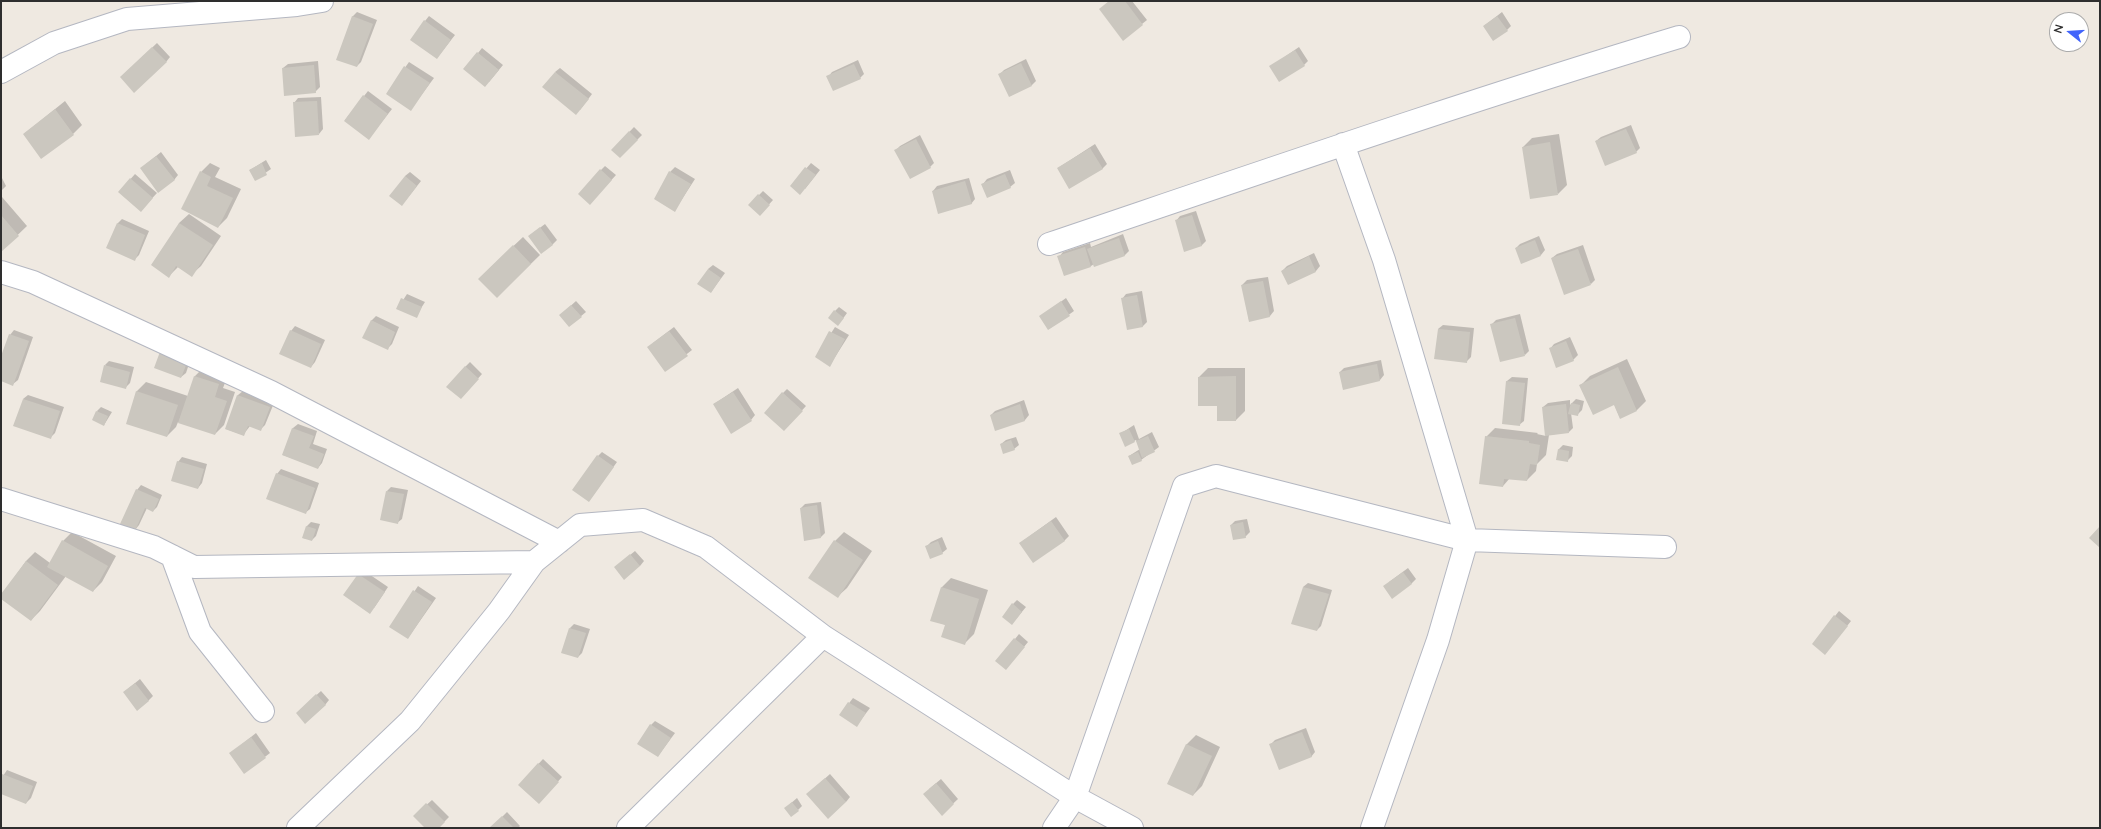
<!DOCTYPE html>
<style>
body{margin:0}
#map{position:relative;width:2101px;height:829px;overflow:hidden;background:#efe9e1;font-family:Lato,sans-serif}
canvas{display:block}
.frame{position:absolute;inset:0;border:2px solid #2e2e2e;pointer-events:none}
.north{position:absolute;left:2049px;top:12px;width:40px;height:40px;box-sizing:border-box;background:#fff;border:1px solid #ababab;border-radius:50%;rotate:287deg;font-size:11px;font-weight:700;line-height:16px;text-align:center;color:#2e2e2e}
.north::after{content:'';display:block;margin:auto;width:14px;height:18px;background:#4264fb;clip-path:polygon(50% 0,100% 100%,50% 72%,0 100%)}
</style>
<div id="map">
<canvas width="2101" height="829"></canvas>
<div class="frame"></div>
<div class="north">N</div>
</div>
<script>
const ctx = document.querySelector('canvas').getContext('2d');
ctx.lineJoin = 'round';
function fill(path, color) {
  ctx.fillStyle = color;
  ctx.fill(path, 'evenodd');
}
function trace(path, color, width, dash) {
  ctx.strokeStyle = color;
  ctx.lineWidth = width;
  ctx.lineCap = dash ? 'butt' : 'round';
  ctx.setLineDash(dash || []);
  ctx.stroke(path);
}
fill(new Path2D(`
 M1109 1H1132L1147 20 1142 24Z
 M357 12 377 20 361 62 357 66 352 17Z
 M1502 12 1511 26 1507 30 1484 26Z
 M429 16 455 35 437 58 425 21Z
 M157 43 170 57 166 62 121 77Z
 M1299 47 1308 61 1304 65 1270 67Z
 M482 48 503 65 489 82 478 53Z
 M1026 59 1036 81 1032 85 1010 96 1000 74 1004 70Z
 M858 60 864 74 860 78 828 77 832 72Z
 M318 61 320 87 315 92 283 68 288 64Z
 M409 62 434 78 411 109 387 93Z
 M560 68 592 94 580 110 555 72Z
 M368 91 392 109 369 138 345 120Z
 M321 97 323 129 319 134 294 103 298 98Z
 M65 101 82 125 73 134H24Z
 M1631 125 1640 148 1636 152 1596 141 1601 137Z
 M634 127 642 135 620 157 612 150Z
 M1559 134 1567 185 1558 194 1523 147 1532 138Z
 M920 135 934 163 930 167 896 150 900 146Z
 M1095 144 1107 164 1102 169 1058 168Z
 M161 152 178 175 174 180 146 164Z
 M266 160 271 169 255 180 250 170Z
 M210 163 220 168 215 177 241 189 227 218 218 227 201 172Z
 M811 163 820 170 805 189 791 186Z
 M605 166 616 175 594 199 601 170Z
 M675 167 695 179 675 210 670 172Z
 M1010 170 1015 183 1010 187 983 184 987 179Z
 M410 172 421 181 406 200 405 176Z
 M135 174 157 193 145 206 119 192Z
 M1 176 6 186 1 191Z
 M969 178 975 199 971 204 933 191 937 186Z
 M763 191 773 200 764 210 749 205Z
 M2 197 27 226 1 251V198Z
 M1196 211 1206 241 1201 246 1176 221 1180 216Z
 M189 214 221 236 201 266 191 275 178 267 169 276 179 223Z
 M122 219 149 231 139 255 135 259 107 247 118 223Z
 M545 224 557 240 552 245 529 236Z
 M1123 234 1129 251 1125 255 1094 266V264L1091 266 1064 275 1059 257 1063 252 1090 243 1091 247Z
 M1539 236 1545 250 1541 255 1522 263 1516 248 1520 244Z
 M523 237 540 255 497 297 488 270Z
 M1583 245 1595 280 1591 284 1552 258 1557 254Z
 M1314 253 1320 266 1316 271 1289 284 1282 271 1287 266Z
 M713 265 725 273 711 292 708 269Z
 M1268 277 1274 311 1270 316 1249 320 1242 285 1247 280Z
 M1142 291 1147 322 1143 326 1128 329 1122 299 1126 294Z
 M407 294 425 302 416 316 398 308Z
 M1066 298 1074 311 1049 329 1041 316Z
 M576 301 586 312 569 326 565 311Z
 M839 307 847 313 842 320 835 311Z
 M1520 314 1529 351 1525 355 1491 325 1496 320Z
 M376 316 399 327 392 344 387 349 371 321Z
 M1443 325 1474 328 1471 357 1466 362 1438 329Z
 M295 326 325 340 315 362 311 367 291 331Z
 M674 327 692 350 665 371 653 343Z
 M835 327 849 335 830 365 816 357Z
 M14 330 33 337 18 380 13 384 1 380V359L10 335Z
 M1570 337 1578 355 1573 360 1550 349 1554 344Z
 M192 355 186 373 181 377 155 367Z
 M1627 359 1646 401 1637 410 1620 418 1614 404 1581 385 1590 376Z
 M1381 360 1384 375 1380 380 1343 388 1340 372 1344 368Z
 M109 361 134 367 130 383 125 388 105 365Z
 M470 362 482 374 465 393V367Z
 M204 367 228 375 223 388 235 392 224 425 215 434 178 422 176 427 167 436 127 423 137 391 146 382 188 396 195 376Z
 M1208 368H1245V411L1236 420 1218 405 1199 377Z
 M1512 377 1528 378 1524 421 1519 425 1507 381Z
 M738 388 755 415 751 420 714 404Z
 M787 389 806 406 784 430 783 393Z
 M243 391 274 403 265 425 261 429 250 426 243 435 226 429 238 395Z
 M28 395 64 407 55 433 51 437 23 399Z
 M1576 399 1584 401 1582 410 1577 415 1571 413 1573 428 1569 432 1549 435 1546 455 1537 464 1536 471 1527 480 1510 478 1503 486 1486 437 1495 428 1538 433 1537 434 1546 436 1543 407 1548 403 1570 400V405Z
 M1024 400 1029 415 1025 420 996 430 991 415 995 411Z
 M101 407 112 412 104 425 97 411Z
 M298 424 317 431 313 444 327 449 322 463 318 468 283 455 293 428Z
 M1134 425 1139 439 1152 432 1159 447 1141 460 1129 456 1140 449 1136 440 1134 441 1120 434Z
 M1016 437 1019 445 1014 449 1001 444 1006 440Z
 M1563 445 1573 447 1572 456 1567 461 1557 459 1559 449Z
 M602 452 617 462 589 501 598 456Z
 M182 457 207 464 202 483 198 488 178 462Z
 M281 469 319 483 310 509 305 513 277 474Z
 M141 485 162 495 157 507 153 511 147 508 139 525 135 530 137 490Z
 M391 487 408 490 402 519 397 523 387 491Z
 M821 502 825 533 821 537 805 540 801 508 805 504Z
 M1056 517 1069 536 1064 541 1020 543Z
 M1247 519 1250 532 1245 537 1231 525 1235 521Z
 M311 522 320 524 316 536 312 540 303 538 307 526Z
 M72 532 116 556 102 582 93 591 66 576 40 611 31 620 1 598V596L26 561 35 552 50 563 63 541Z
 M844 532 872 551 847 588 837 597 835 541Z
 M942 537 947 549 942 553 927 546 931 542Z
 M635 551 644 561 640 566 620 563Z
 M1408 568 1416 579 1411 584 1389 582Z
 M363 570 388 587 374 608 344 595Z
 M951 578 988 590 974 634 965 643 946 625 931 620 942 587Z
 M1308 583 1332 590 1321 626 1317 630 1303 587Z
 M418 586 436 598 408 638 391 627Z
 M1017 600 1026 607 1016 619 1013 604Z
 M1839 611 1851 621 1825 654 1813 644Z
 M574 624 590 629 582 653 578 657 570 628Z
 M1019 634 1028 642 1010 664 1015 639Z
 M140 679 153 696 148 701 124 692Z
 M321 691 329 700 325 705 301 709Z
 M853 698 870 708 857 725 840 715Z
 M655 721 675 733 658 756 651 725Z
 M1306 728 1315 752 1311 757 1270 745 1275 740Z
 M256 733 270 753 244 773 231 753Z
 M1196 735 1220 747 1202 786 1193 795 1186 745Z
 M543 759 562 777 543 798 519 785Z
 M7 770 37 782 31 798 26 803 1 793V779Z
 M830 774 850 797 846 802 812 790Z
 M941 779 958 799 942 814 929 789Z
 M797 798 802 806 798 810 790 804Z
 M432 800 449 817 438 828H426L414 816Z
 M507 812 520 826 518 828H491Z`), '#0003');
fill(new Path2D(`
 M1109 1H1125L1143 25 1123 41 1099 9Z
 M352 16 373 24 357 67 336 60Z
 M1497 16 1508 31 1493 41 1483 26Z
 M424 20 451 40 437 59 410 40Z
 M152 47 167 62 134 93 120 77Z
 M1295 50 1305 66 1279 82 1269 66Z
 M477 52 499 70 485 87 463 69Z
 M1021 63 1032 86 1009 97 998 74Z
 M854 64 861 79 833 91 826 76Z
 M314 65 316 93 284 96 282 68Z
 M404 66 430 83 411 111 386 94Z
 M555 72 589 99 576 115 542 87Z
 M363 95 388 114 369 140 344 121Z
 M317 101 319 135 295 137 293 102Z
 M55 109 74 135 41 159 23 134Z
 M1626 129 1637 153 1605 166 1595 141Z
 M629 131 638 140 620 158 611 150Z
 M916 139 931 168 910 179 894 150Z
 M1550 142 1558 195 1530 199 1522 147Z
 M1090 148 1103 169 1069 189 1057 168Z
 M156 156 175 180 158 193 140 168Z
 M262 163 267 175 255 181 249 170Z
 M805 167 816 175 800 195 790 186Z
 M600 169 612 180 590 205 578 194Z
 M200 171 211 177 207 186 233 198 218 228 181 209Z
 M669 171 691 184 675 212 654 199Z
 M1005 174 1011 188 987 198 981 184Z
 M405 176 417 186 402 206 389 196Z
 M130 178 153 198 141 212 118 192Z
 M965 181 972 204 938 214 932 191Z
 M758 194 770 205 760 216 748 205Z
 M1 215 19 236 1 252Z
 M1192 215 1202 246 1184 252 1175 220Z
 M117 223 145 235 135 261 106 248Z
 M179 223 213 245 192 277 176 266 169 278 151 265Z
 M540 227 553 245 541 254 528 236Z
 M1119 238 1125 256 1094 267 1087 249Z
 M1535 240 1541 256 1521 264 1515 248Z
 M513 245 531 264 497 298 478 279Z
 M1085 247 1091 267 1064 276 1057 256Z
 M1578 249 1591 285 1564 295 1551 258Z
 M1309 256 1316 272 1288 285 1281 271Z
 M708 269 721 278 711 293 697 284Z
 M1263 281 1270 317 1249 322 1241 285Z
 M1137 295 1143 327 1127 330 1121 298Z
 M401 298 422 307 417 318 396 309Z
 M1061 301 1070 316 1048 330 1039 316Z
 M571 305 582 317 569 327 559 315Z
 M834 310 844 318 838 326 828 318Z
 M1515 318 1525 356 1500 362 1490 324Z
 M371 320 395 332 388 350 362 338Z
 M1438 329 1470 332 1467 363 1434 359Z
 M290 330 321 344 311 368 279 354Z
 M669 331 688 356 665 372 647 347Z
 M829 331 845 339 830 367 815 357Z
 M9 334 29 341 13 386 1 381V356Z
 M1566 341 1574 361 1556 368 1549 348Z
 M161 349 188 360 181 378 154 368Z
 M1377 364 1380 381 1343 390 1339 372Z
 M104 365 130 372 126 389 100 382Z
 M465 366 479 379 461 399 446 387Z
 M1618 367 1637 411 1620 419 1614 405 1593 415 1579 385Z
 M194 376 219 384 215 397 227 401 215 435 178 423Z
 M1236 376V421H1217V406H1198V377Z
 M1506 381 1525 383 1520 426 1502 424Z
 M136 391 178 405 167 437 126 424Z
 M733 392 752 421 731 434 713 404Z
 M782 392 803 411 784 431 764 413Z
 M237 395 270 407 261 431 248 426 244 436 225 429Z
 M23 399 60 411 51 439 13 426Z
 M1571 403 1580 405 1578 416 1568 414Z
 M1020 404 1025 421 995 431 990 415Z
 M1566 404 1569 433 1545 436 1542 407Z
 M96 411 108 416 104 426 92 420Z
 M292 428 314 436 309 448 324 454 318 469 282 455Z
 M1129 429 1135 442 1125 447 1119 433Z
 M1148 436 1155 452 1142 458 1136 441Z
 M1485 436 1529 441V443L1540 445 1537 465 1530 464 1527 481 1504 479 1503 487 1479 484Z
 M1011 440 1015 450 1003 454 1000 444Z
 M1558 449 1569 451 1568 462 1556 460Z
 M1138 452 1142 461 1132 465 1128 456Z
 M597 455 614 467 589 502 572 490Z
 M177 461 204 469 198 489 171 481Z
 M276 473 315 488 306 514 266 499Z
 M136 489 159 499 153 512 145 508 135 531 120 524Z
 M386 491 404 494 398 524 380 520Z
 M817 505 821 538 804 541 800 508Z
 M1051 521 1065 541 1033 563 1019 543Z
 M1243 522 1246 538 1233 540 1230 525Z
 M306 526 316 529 312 541 302 538Z
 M2100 526V548L2089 538Z
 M62 540 108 566 93 592 47 567Z
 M834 540 863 560 838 598 808 578Z
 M938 541 943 554 930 559 925 546Z
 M630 554 640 566 624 580 614 567Z
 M26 561 58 585 31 621 1 599V594Z
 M1403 572 1412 584 1392 599 1383 586Z
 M358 574 385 592 370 614 343 595Z
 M941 587 979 599 965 645 941 637 945 625 930 621Z
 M1303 587 1329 594 1317 631 1291 624Z
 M413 590 432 602 408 639 389 627Z
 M1012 603 1022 612 1012 625 1002 617Z
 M1834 615 1848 626 1825 655 1812 644Z
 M569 628 586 633 578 658 561 653Z
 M1014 638 1025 647 1006 670 995 661Z
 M135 683 149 701 137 711 123 692Z
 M316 694 326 705 305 724 296 713Z
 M848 702 866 713 857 727 839 715Z
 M650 724 671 738 658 757 637 744Z
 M1302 732 1312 757 1279 770 1269 744Z
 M251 737 266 758 244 774 229 753Z
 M1186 744 1212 756 1193 796 1167 784Z
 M538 763 559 782 539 804 518 785Z
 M2 774 33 786 26 804 1 794Z
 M825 778 846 802 828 819 806 794Z
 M936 783 954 804 942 816 923 794Z
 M792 802 799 811 791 817 784 808Z
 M426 803 445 822 439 828H425L413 816Z
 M502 816 514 828H489Z`), '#cbc7bf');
const minor = new Path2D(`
 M1 72 54 43 127 19 297 5 322 1
 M1343 144 1384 260 1467 540 1438 640 1372 828
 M1049 244C1259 173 1467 101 1679 37
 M1 272 33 282 271 392 559 542
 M1 499 154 547 194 567 534 562
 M172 556 200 632 263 711
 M298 828 410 721 499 611 534 562 580 525 643 520 706 547 823 636 1075 797 1132 828
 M628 828 823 636
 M1054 828 1075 797 1184 486 1216 476 1467 540 1665 547`);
trace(minor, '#b4b7c1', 24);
trace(minor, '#fff', 22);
</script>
